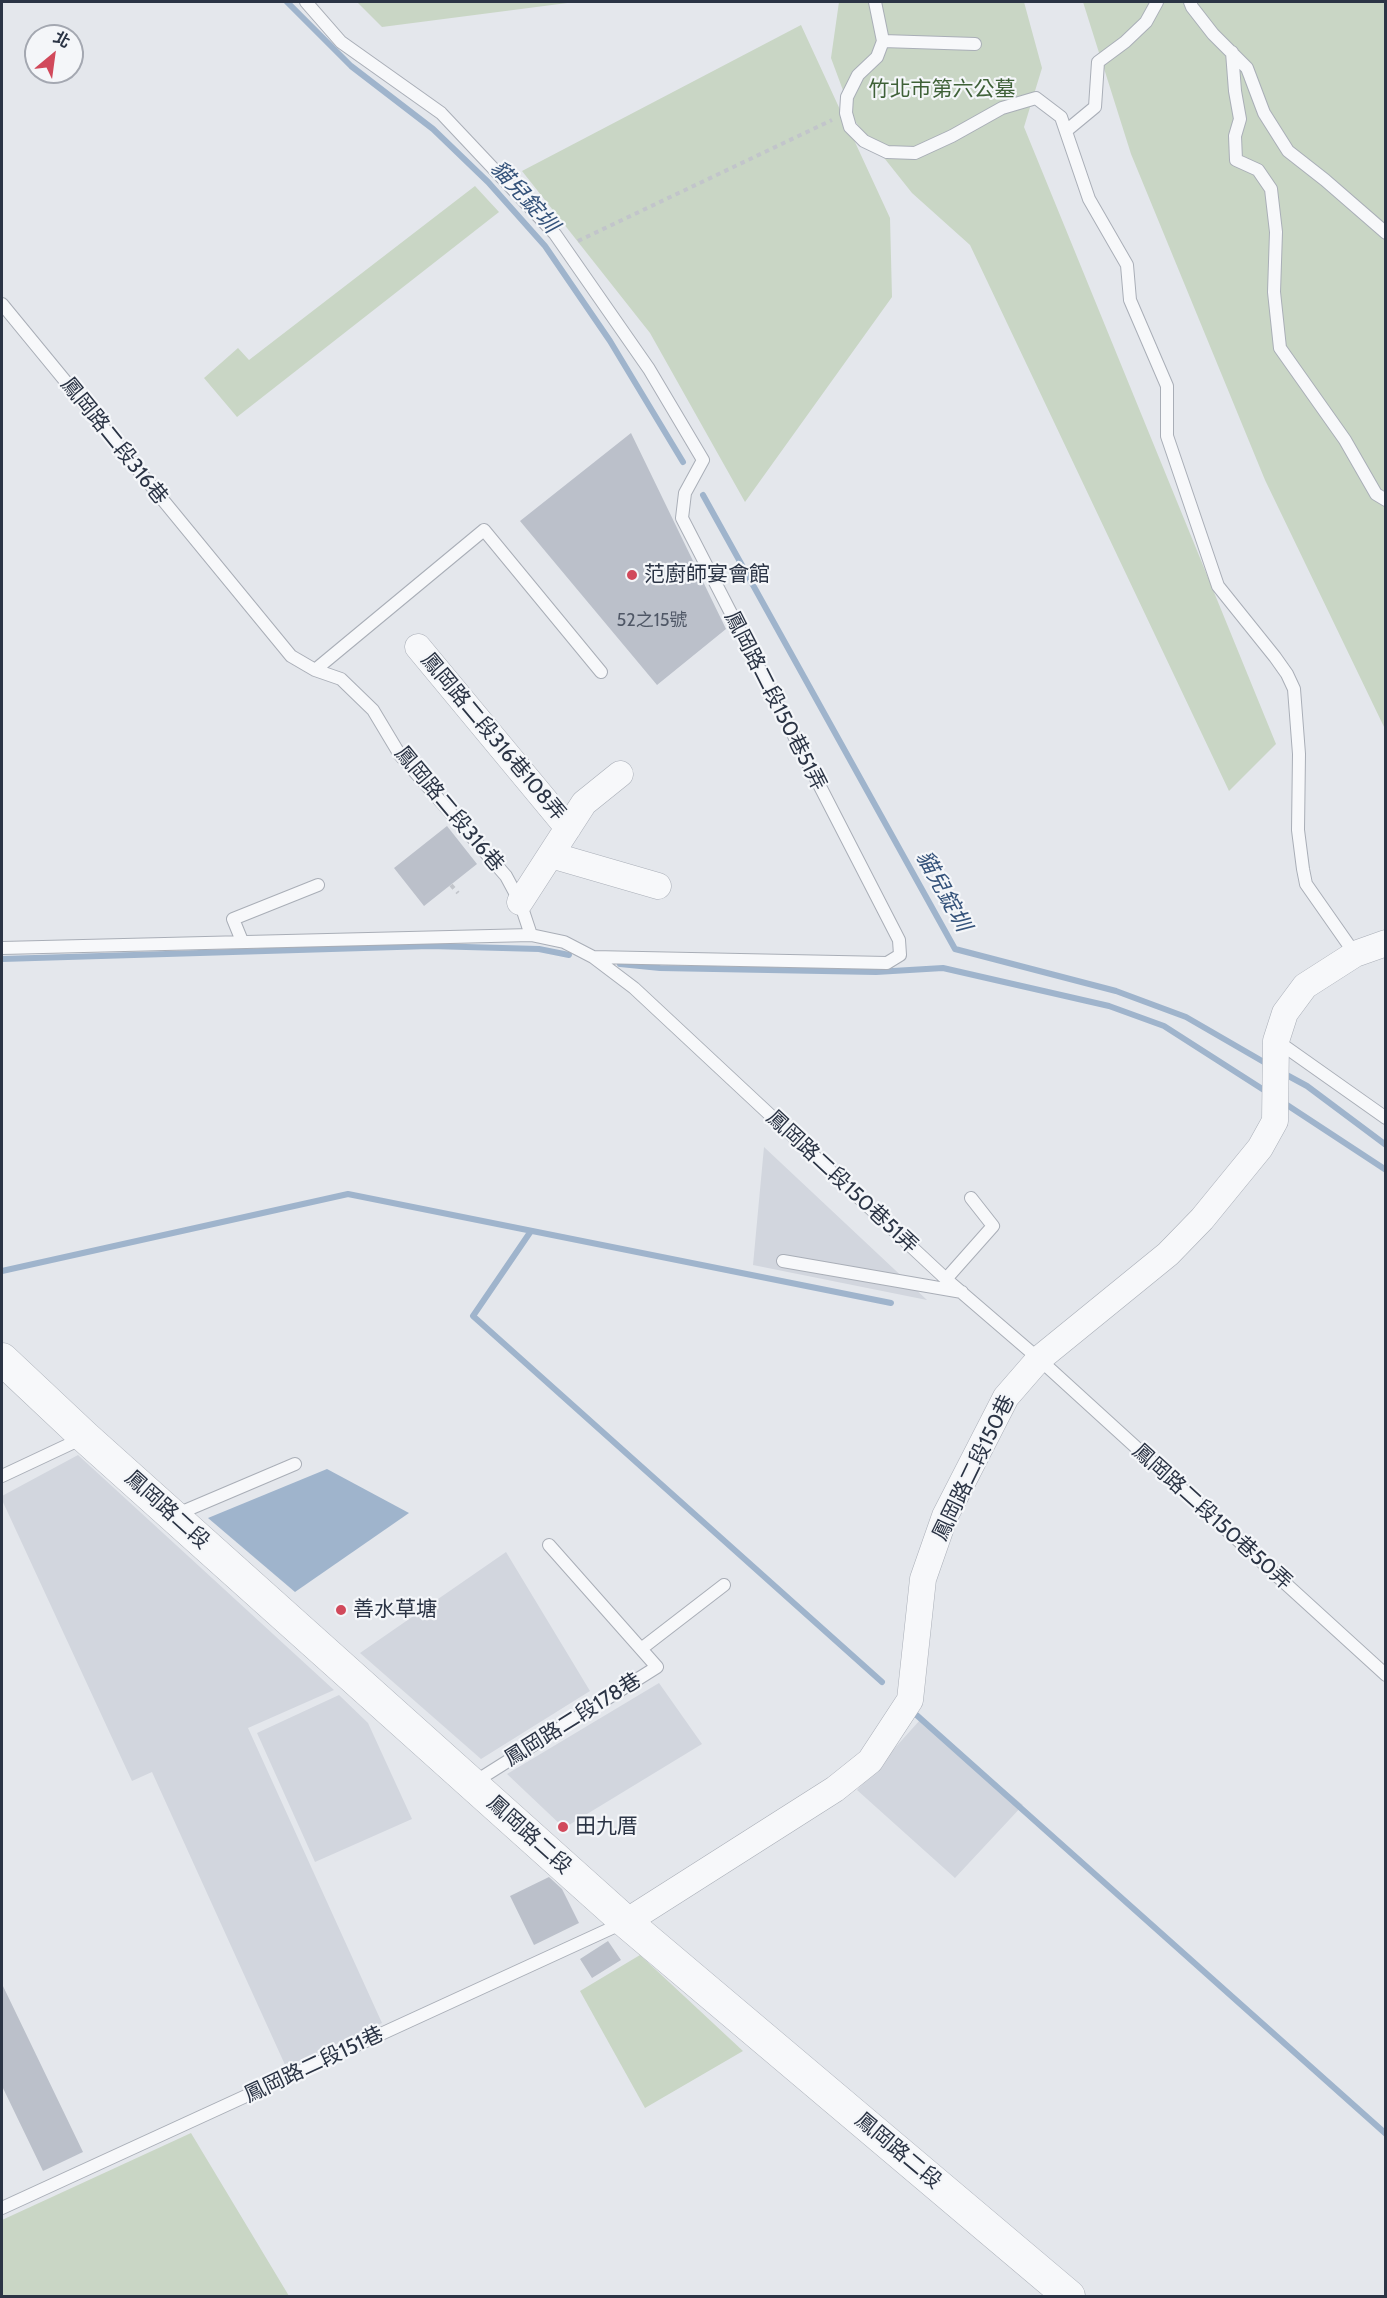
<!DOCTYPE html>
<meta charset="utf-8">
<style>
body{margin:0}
#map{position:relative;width:1387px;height:2298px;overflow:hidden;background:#e4e7ec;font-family:Cabin,"Noto Sans TC",sans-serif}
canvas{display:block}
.frame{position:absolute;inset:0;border:3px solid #2b3445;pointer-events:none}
.north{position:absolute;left:24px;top:24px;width:60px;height:60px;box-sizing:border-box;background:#f4f6f9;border:2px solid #a4a8b1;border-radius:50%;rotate:29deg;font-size:16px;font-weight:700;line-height:24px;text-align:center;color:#2b3445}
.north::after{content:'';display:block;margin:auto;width:21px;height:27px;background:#d1495b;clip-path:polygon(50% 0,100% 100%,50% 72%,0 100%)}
</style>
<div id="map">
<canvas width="1387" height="2298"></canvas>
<div class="frame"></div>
<div class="north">北</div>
</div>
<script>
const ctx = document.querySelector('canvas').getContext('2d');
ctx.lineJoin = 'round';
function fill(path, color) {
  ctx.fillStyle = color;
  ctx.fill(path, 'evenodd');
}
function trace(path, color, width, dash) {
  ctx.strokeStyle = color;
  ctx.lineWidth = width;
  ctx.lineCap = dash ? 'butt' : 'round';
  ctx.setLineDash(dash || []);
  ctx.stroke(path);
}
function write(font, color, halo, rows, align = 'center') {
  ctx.font = font + ' Cabin,"Noto Sans TC",sans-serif';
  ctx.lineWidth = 4.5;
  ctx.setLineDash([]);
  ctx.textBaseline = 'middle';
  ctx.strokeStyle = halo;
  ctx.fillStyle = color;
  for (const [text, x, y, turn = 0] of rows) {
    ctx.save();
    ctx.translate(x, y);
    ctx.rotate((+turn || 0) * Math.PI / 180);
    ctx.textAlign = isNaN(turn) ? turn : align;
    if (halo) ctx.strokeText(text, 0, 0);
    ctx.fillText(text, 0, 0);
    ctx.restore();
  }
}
fill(new Path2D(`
 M764 1147 927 1300 753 1265Z
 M78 1455 334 1690 248 1728 382 2023 286 2067 152 1772 132 1781 2 1500V1496Z
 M506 1552 590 1691 481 1759 360 1653Z
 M659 1683 702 1744 564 1828 507 1774Z
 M339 1695 368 1723 412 1819 315 1862 257 1733Z
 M920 1720 1023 1805 955 1878 857 1790Z`), '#d2d6de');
fill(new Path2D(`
 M357 2H575L382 27Z
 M839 2H1024L1042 68 1024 127 1276 744 1229 791 970 245 912 193 854 120 831 58Z
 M1083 2H1385V729L1265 480 1131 154Z
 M801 25 890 218 892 297 745 502 650 333 522 171Z
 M475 186 499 212 237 417 204 378 238 348 249 360Z
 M640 1955 743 2051 645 2108 580 1991Z
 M191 2133 289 2296H2V2220Z`), '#c9d6c5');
fill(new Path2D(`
 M327 1469 409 1513 295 1592 208 1518Z`), '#9fb4cc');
trace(new Path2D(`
 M287 2 351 66 433 129 488 182 545 246 610 341 683 462
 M703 495 955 949 1116 991 1186 1017 1269 1065
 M2 959 430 946 539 949 569 955
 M620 964 660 968 876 972 943 968 1109 1006 1164 1026 1267 1092
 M1283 1073 1307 1086 1386 1145
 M1281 1101 1386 1170
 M531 1231 473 1316 882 1682
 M2 1271 348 1194 891 1303
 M912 1711 1386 2134`), '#9fb4cc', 6);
fill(new Path2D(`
 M631 433 726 629 657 685 520 521Z
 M447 826 477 864 424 906 394 868Z
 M549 1877 562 1889 579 1923 534 1945 510 1896Z
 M608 1941 621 1960 592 1978 580 1959Z
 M2 1984 83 2152 43 2171 2 2086Z`), '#bbc0ca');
const service = new Path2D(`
 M875 2 883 41 877 57 858 75 847 97 846 113 850 127 864 141 887 152 915 153 952 136 1002 108 1036 98 1061 117 1089 199 1127 265 1130 300 1167 386V436L1218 586 1275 657 1287 674 1294 689 1299 754 1298 830 1303 869 1306 884 1355 954
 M1190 2 1192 7 1213 34 1247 68 1264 113 1288 151 1325 180 1386 233
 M883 41 975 44
 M1232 52 1235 91 1240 119 1235 136 1236 160 1258 170 1271 189 1276 232 1274 292 1280 348 1345 440 1376 494 1386 500
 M1066 131 1095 107 1098 62 1125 42 1146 22 1157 2
 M2 304 291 656 315 670 341 679 373 710 400 755 506 876 520 902 531 935
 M315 670 484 530 601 672
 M242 941 233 919 318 885
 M2 948 531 935 564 942 593 957 887 963 900 955 899 940 682 518 685 493 703 460 649 369 555 234 441 113 341 42 306 2
 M593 957 634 988 946 1279 1039 1359 1386 1675
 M1277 1041 1386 1118
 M783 1261 962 1292
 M946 1279 993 1226 971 1198
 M2 1476 85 1437
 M175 1515 295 1464
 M641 1649 724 1585
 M473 1783 657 1667 549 1545
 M2 2208 625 1922`);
const minor = new Path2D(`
 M418 647 568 828
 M551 855 658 886
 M520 902 584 803 620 774
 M626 1922 835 1789 870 1761 910 1700 923 1579 945 1516 1006 1397 1039 1359 1168 1254 1202 1219 1260 1148 1275 1121 1276 1041 1285 1013 1305 986 1355 954 1386 943`);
const tertiary = new Path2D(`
 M2 1359 85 1437 626 1922 1069 2296`);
trace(service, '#a9aeb7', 14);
trace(minor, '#a9aeb7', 27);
trace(tertiary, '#a9aeb7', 33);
trace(new Path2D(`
 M578 241 832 120
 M451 885 458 893`), '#c2c5cb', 4, [4.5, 4.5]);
trace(service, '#f7f8fa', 12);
trace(minor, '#f7f8fa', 26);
trace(tertiary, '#f7f8fa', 32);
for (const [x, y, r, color] of [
 [632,575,6,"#d1495b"],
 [341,1610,6,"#d1495b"],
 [563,1827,6,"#d1495b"]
]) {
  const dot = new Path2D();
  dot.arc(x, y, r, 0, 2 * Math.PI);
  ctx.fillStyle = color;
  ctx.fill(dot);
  trace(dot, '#f4f6f9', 2);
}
write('18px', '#4f5766', null, [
 ["52之15號",652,621]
]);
write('21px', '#3f6138', '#f4f6f9', [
 ["竹北市第六公墓",942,90]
]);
write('21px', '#2b3445', '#f4f6f9', [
 ["鳳岡路二段316巷",114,441,51],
 ["鳳岡路二段150巷51弄",775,701,63],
 ["鳳岡路二段316巷108弄",493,737,50],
 ["鳳岡路二段316巷",449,809,50],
 ["鳳岡路二段150巷51弄",842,1182,43],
 ["鳳岡路二段150巷",974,1468,-64],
 ["鳳岡路二段",167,1510,42],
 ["鳳岡路二段150巷50弄",1212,1517,42],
 ["鳳岡路二段178巷",573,1720,-32],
 ["鳳岡路二段",529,1835,42],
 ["鳳岡路二段151巷",314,2065,-25],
 ["鳳岡路二段",898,2151,40]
]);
write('21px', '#2b3445', '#f4f6f9', [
 ["范廚師宴會館",644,575],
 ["善水草塘",353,1610],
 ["田九厝",575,1827]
], 'left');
write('italic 22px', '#34527a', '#f4f6f9', [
 ["貓兒錠圳",524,197,48],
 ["貓兒錠圳",943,891,61]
]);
</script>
